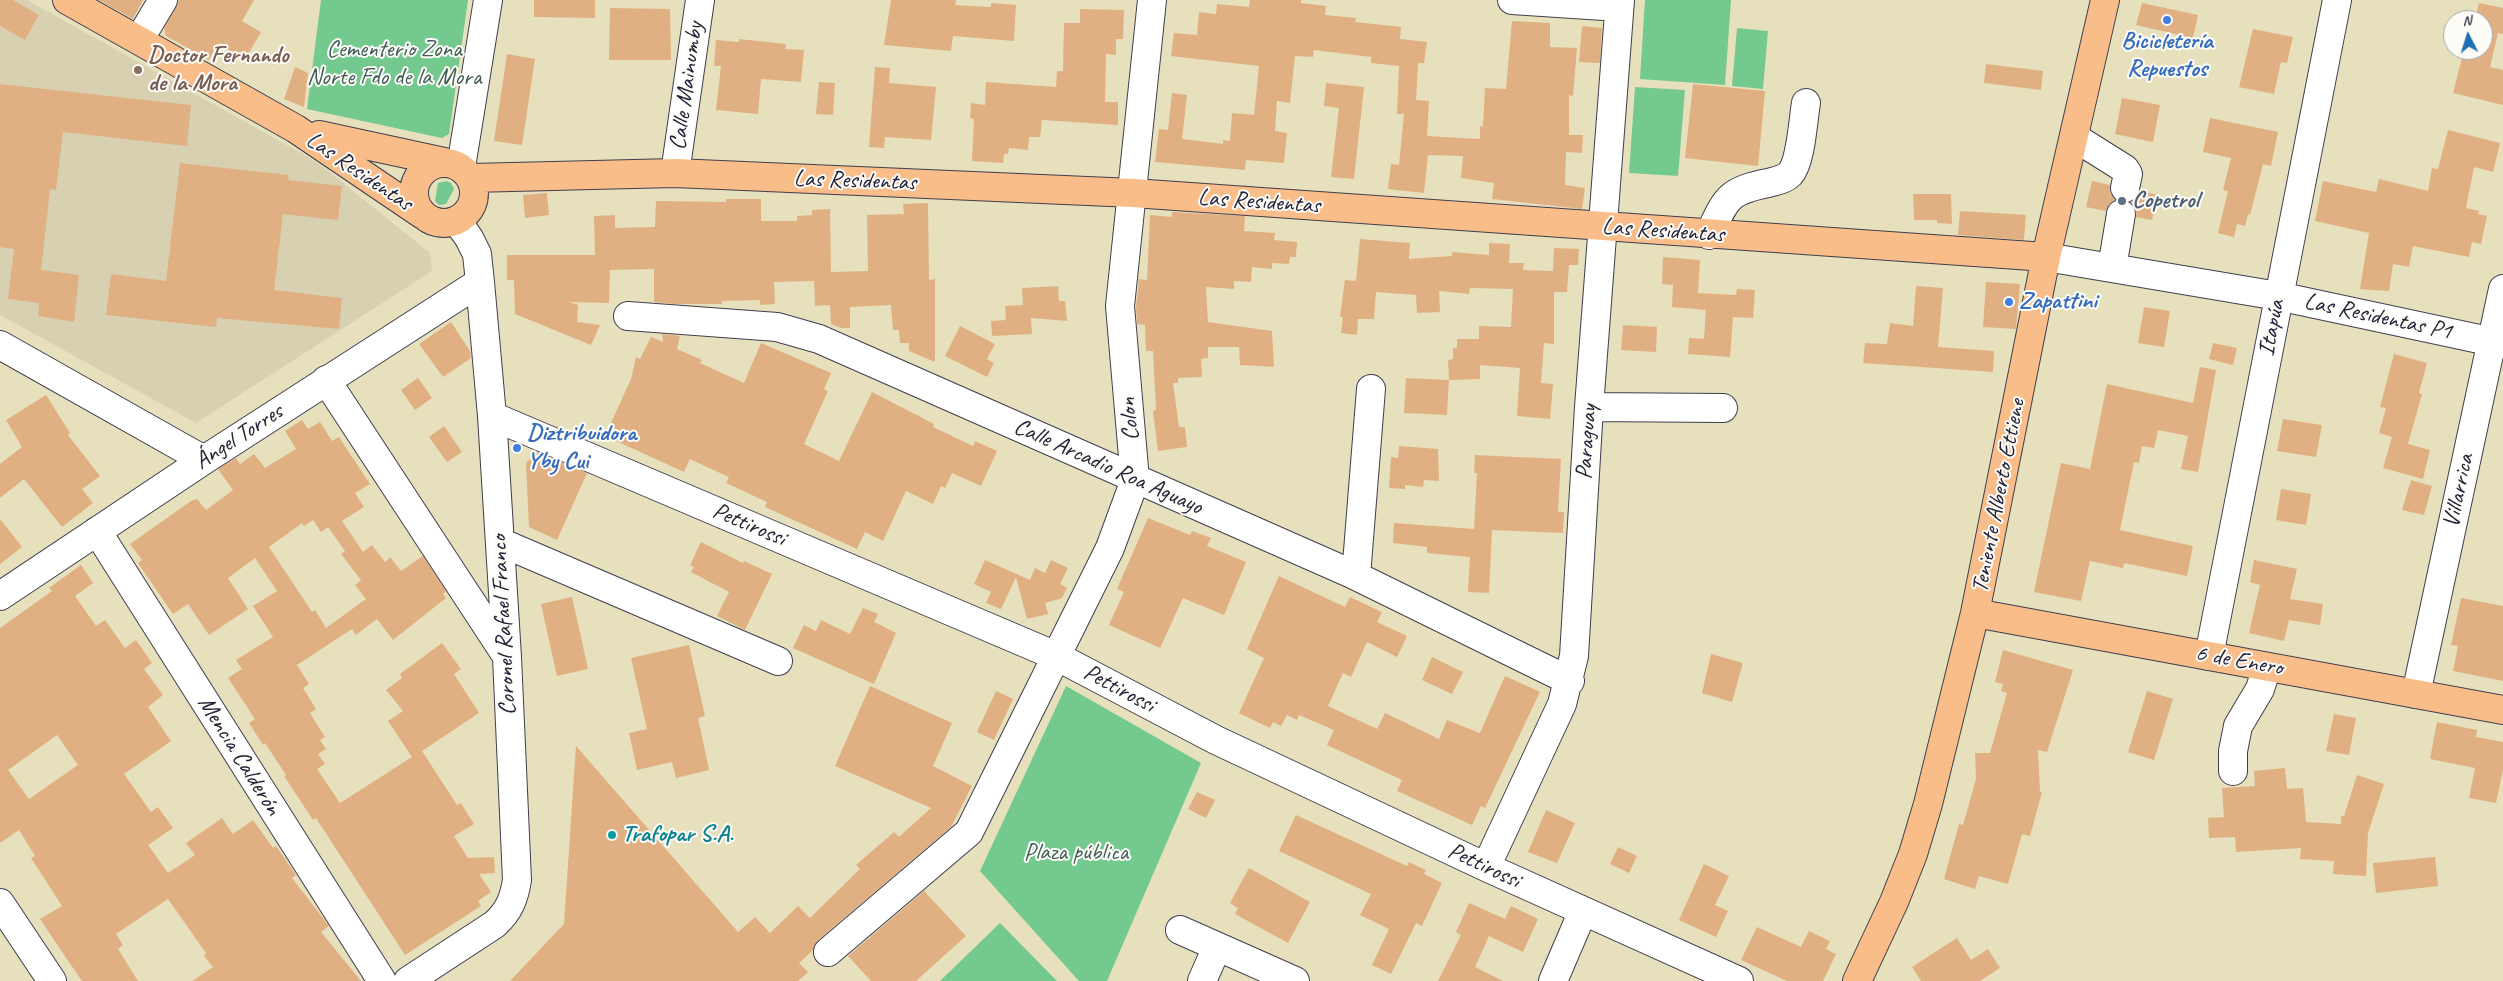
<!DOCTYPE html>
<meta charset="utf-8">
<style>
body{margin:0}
#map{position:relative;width:2503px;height:981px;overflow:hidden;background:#e7e0bd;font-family:Caveat,sans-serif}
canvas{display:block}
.north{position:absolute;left:2443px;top:10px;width:50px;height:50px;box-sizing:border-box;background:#fdfcf7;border:1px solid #a5a5ac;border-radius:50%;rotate:355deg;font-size:14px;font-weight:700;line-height:20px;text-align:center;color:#22223b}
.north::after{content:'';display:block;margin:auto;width:18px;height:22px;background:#1f6fb2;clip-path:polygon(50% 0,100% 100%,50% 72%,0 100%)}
</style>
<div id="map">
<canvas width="2503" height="981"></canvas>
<div class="north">N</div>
</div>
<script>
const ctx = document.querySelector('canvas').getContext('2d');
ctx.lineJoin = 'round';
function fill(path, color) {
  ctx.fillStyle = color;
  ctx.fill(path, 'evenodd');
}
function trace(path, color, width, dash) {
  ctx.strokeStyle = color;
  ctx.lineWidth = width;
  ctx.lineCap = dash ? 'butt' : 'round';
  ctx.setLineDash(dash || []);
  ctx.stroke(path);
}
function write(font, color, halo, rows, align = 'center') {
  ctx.font = font + ' Caveat,sans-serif';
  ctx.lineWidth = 4;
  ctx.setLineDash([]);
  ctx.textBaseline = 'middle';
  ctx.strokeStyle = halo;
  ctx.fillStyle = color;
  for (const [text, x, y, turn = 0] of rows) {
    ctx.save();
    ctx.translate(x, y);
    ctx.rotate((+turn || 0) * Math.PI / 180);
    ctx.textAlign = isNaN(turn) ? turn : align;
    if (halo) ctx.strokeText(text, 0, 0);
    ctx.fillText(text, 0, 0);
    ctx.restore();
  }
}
fill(new Path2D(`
 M0 0H27L317 162 430 253 432 271 196 423 0 315Z`), '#d7d1b2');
fill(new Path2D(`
 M321 0H468L449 134 442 138 307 109Z
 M1645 0H1731L1725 85 1640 79Z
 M1737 28 1768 31 1763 89 1732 86Z
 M1635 87 1685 90 1678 176 1629 173Z
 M446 181 451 183 454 189 446 204 439 205 435 201 438 183Z
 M1066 686 1201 763 1107 981H1079L980 871Z
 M1000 923 1057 981H940Z`), '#73c98e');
fill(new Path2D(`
 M0 0H13L39 15 25 40 0 26Z
 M99 0H143L133 19Z
 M179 0H254L242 21 261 32 245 60 218 44 209 60 166 36 164 28Z
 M534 0H595V18L534 17Z
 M891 0H956L955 5 991 7V3L1016 5 1014 41 953 36 951 51 884 45Z
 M1250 0H1301V3L1326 6 1325 15 1356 18 1355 22 1401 27 1400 39 1427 42 1424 63H1418L1416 100 1429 101 1427 136 1480 139V126L1483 127 1485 88 1506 89 1512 21 1550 23V47L1577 48 1573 96 1569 95V135H1583L1582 153 1566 152 1565 185 1585 188 1582 209 1492 199 1494 183 1461 178 1463 156 1428 155 1424 193 1388 189 1391 164 1399 165 1404 114H1397L1399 66 1371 63V57L1314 50 1313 57 1295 56 1290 103 1277 101 1275 131 1287 133 1284 163 1246 160 1245 170 1155 162 1159 129 1168 130 1172 93 1187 95 1182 139 1223 144V140L1230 141 1232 113 1254 115 1259 66 1171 56 1174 33 1197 35 1199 12 1216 14 1217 4 1249 7Z
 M2142 3 2198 15 2193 38 2136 25Z
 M2479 3 2503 8V34L2498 33 2490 67 2503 70V105L2453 93 2464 50H2483V20H2475Z
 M610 8 670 9 671 60H609Z
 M1080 9 1124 10 1123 39H1116V55L1106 54 1105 102H1118V125L1042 120 1040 137H1029L1028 150 1009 148 1008 154H1004L1003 163 972 161 974 119 970 118 971 103 985 105 986 82 1056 87 1057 71H1063L1064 23H1080Z
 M1582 26 1602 28 1600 63 1579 62Z
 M2253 29 2293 37 2287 63 2281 62 2274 94 2239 87Z
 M739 39 786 44 785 49 804 50 801 82 761 79 758 114 716 110 721 66H714L716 40 739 42Z
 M507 54 535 59 522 145 494 141Z
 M1986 64 2043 71 2041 90 1984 83Z
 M295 67 308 73 304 107 284 99Z
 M875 67 890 68 889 83 936 87 931 140 885 137 884 148 869 147Z
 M819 82 835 83 833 115 816 114Z
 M1326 83 1364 87 1354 179 1331 177 1339 108 1324 106Z
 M0 84 191 105 187 146 63 132 56 190 50 189 41 270 79 275 74 322 38 316 39 303 8 299 14 249 0 247Z
 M1693 84 1765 91 1758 166 1685 158Z
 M2122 98 2160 105 2153 142 2115 134Z
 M2210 118 2278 132 2271 166 2263 164 2250 215 2248 214 2245 226 2237 224 2234 237 2218 233 2228 191 2223 190 2231 158 2203 152Z
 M2448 130 2500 143 2493 172 2474 167 2466 208 2479 211 2478 214 2487 216 2481 244 2472 242 2469 257 2413 246 2409 267 2393 264 2389 291 2360 289 2369 233 2315 221 2323 181 2376 192 2379 179 2428 191 2432 168 2438 169Z
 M180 163 289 175 288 180 342 186 338 220 283 214 274 290 342 298 339 329 217 318 216 327 106 315 111 274 166 281Z
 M2092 181 2110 185V193L2115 200 2109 204 2106 211 2086 207Z
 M2140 191 2158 195 2152 220 2136 217V209L2131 202 2137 198Z
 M547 193 549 215 525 218 523 195Z
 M1913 194H1951L1952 224 1937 223V220H1914Z
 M726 199H761V221H797V216L812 215V210L830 209 831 272 868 271 867 215 904 214 903 204 928 203 929 280 935 279V362L909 351V343H900L899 330H893L891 305 850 307V328H841L831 324 830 305 815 306 814 281 774 282 775 304 760 305V300L722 301V304H676L654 302V269L610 270 609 303 570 302 578 305 577 322 600 325 591 345 515 314 514 280H507V255H595L594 216 615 215V228L655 227 656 201 726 202Z
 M1960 211 2026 215 2024 240 1958 235Z
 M1172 212 1245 216 1244 231 1275 233 1274 240 1297 242 1296 257H1290L1289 264 1272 263V269L1252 267 1251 282 1234 281V289L1206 287 1208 322 1272 331 1274 367 1240 365 1239 347H1208V358L1201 359 1202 377 1178 378V383H1173L1179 427H1185L1187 447 1158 451 1153 411 1156 410 1153 351H1146L1145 325 1137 324 1136 306 1139 279 1147 280 1150 215 1172 217Z
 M1360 239 1410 243 1409 259 1452 256V252L1489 255V243L1510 244 1509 263H1524L1523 270 1553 271 1554 248 1579 249 1578 265H1569L1567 292H1554V344L1544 343 1541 383 1553 384 1550 419 1517 416 1520 368 1480 365V379L1449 380 1448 360 1453 359V348H1457V339H1479V326L1511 327 1513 289 1470 288 1469 294 1439 291 1440 312 1417 313 1416 295 1376 292 1374 319H1358L1357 335 1341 333 1343 317H1340L1345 280 1356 281Z
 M1663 257 1700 260 1698 293 1736 295 1737 289 1755 290 1753 318 1733 317 1730 357 1688 354 1689 338 1704 339 1706 310 1672 307 1673 285 1662 284Z
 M1986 282 2020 284 2016 329 1983 327Z
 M1058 286 1059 301H1065L1067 321 1031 318 1032 334 992 336 991 321 1006 320 1005 306 1023 305 1022 288Z
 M1916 286 1943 288 1938 347 1994 351 1993 372 1863 363 1865 343 1887 344 1890 323 1913 326Z
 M2144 307 2170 311 2164 347 2138 343Z
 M451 322 470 351 471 358 443 377 419 344Z
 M1623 325 1657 327 1656 352 1621 350Z
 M960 326 995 344 987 359 994 363 987 377 945 356Z
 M662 334 680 336 677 349 702 360 700 363 744 383 761 343 831 373 824 389 828 391 804 444 839 461 872 392 934 424 933 427 973 446 975 441 997 451 981 486 952 473 945 488 941 486 933 504 906 491 883 541 865 532 857 549 765 507 767 502 726 483 729 477 709 468 690 459 684 472 605 436 631 379 636 357 640 359 651 337 663 342Z
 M2213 343 2237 348 2233 365 2209 359Z
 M2394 354 2427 363 2419 393 2422 394 2408 444 2430 450 2423 479 2383 468 2392 437 2379 433 2386 408 2380 407Z
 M2200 367 2216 370 2198 472 2181 469 2188 436 2158 430 2154 448 2142 446 2139 463 2134 462 2120 530 2193 546 2187 576 2124 563 2123 568 2090 561 2081 601 2034 592 2061 463 2090 469 2107 384 2193 403Z
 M418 378 432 398 415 410 401 390Z
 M1406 378 1449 380 1447 415 1404 413Z
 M46 395 70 433 68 435 100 476 82 489 93 503 62 527 24 479 0 498V464L22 447 6 420Z
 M2283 419 2322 425 2316 457 2277 451Z
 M302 420 308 429 320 422 332 441 339 437 370 484 355 493 364 507 342 521 363 552 372 545 385 562 390 557 401 571 423 556 446 591 443 594 446 598 393 640 377 619 356 635 352 629 297 665 309 684 303 688 316 709 310 713 325 737 320 740 326 749 318 754 325 764 317 769 340 803 412 757 388 721 403 711 386 690 402 678 400 674 442 643 461 669 454 674 479 713 422 751 457 805 461 803 474 824 454 836 468 858 494 857 495 873 479 874 491 892 478 901 481 906 405 955 316 818 313 820 284 776 286 775 265 743 263 745 249 723 255 719 228 678 242 669 236 660 273 637 253 606 277 591 255 558 228 578 248 609 209 635 188 604 173 614 138 563 142 560 130 544 191 501 197 499 206 510 233 490 218 469 236 458 240 464 254 454 265 468 296 449 285 431ZM313 520 321 532 328 527 345 551 341 554 361 580 355 585 366 599 326 628 315 610 312 612 269 547 302 523 304 526Z
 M444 426 462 452 447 462 429 437Z
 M1399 446 1438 449 1439 481 1424 480 1423 487 1405 485V489L1389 488 1391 457 1398 458Z
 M538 452 587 473 557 540 529 527 526 463Z
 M1475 455 1561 459 1558 512H1564L1563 533 1492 530 1489 593 1468 592 1470 557 1427 553V547L1393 543 1394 523 1474 529 1477 473H1474Z
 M2411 480 2432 486 2424 515 2402 510Z
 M2281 489 2311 494 2306 525 2276 520Z
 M1148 518 1190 535 1192 531 1211 538 1207 546 1246 562 1224 615 1183 598 1160 648 1109 625 1124 592 1117 589Z
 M0 519 22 547 0 564Z
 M701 542 743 563 744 561 772 574 745 630 717 616 729 592 691 572 694 567 690 565Z
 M985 560 1030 580 1035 568 1045 573 1051 560 1068 568 1060 584 1067 588 1062 598 1045 603 1048 614 1027 619 1016 577 1001 609 986 603 991 592 974 584Z
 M2254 560 2297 569 2290 599 2323 604 2320 625 2289 620 2284 641 2249 633 2260 585 2250 582Z
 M81 565 93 583 75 596 96 626 105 620 125 648 136 640 152 663 144 669 163 695 148 707 171 741 124 774 151 812 158 807 173 828 148 845 168 873 195 855 186 843 222 818 233 834 253 820 273 848 276 846 296 875 292 878 329 926 321 932 361 981H192L213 967 204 956 206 953 168 899 116 934 123 945 118 949 138 981H82L58 946 40 919 62 906 31 858 35 856 19 830 0 843V628L52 591 49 588ZM57 735 78 765 29 799 8 770Z
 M1279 576 1345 607 1350 597 1382 612 1377 622 1407 636 1397 657 1367 642 1351 677 1343 673 1328 706 1377 729 1385 713 1439 739 1447 720 1480 733 1505 676 1540 692 1485 808 1481 806 1472 825 1397 791 1402 780 1327 745 1334 730 1299 715 1297 720 1287 715 1281 726 1273 722 1270 728 1239 713 1264 658 1247 649Z
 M572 597 588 669 557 676 541 604Z
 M2461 598 2503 606V681L2453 671 2458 646 2451 645Z
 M863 608 878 614 874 622 896 633 874 684 793 648 804 625 816 631 821 620 850 634Z
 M689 645 705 716 698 718 709 770 676 778 672 762 637 770 629 733 647 729 631 658Z
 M2003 650 2073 670 2047 752 2038 750 2040 792H2042L2030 836 2022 834 2008 884 1979 876 1975 889 1944 879 1959 824 1963 825 1976 779 1975 753H1990L2007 693 2001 691 2003 684 1995 682Z
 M1711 654 1743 663 1732 702 1702 693Z
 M1432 657 1463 672 1452 694 1422 680Z
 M870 686 952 723 933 766 972 786 951 827 818 940 813 950 799 963 808 972 798 981H510L564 924 576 746 738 932 755 917 770 933 798 906 810 918 860 869 856 865 894 832 899 837 931 808 835 766Z
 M996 691 1013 699 994 740 977 732Z
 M2147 691 2173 699 2154 760 2128 752Z
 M2334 714 2356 718 2349 755 2326 751Z
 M2437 722 2477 730 2476 737 2503 742V770L2496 803 2469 798 2475 768 2430 759Z
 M2285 768 2287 789 2303 788 2306 822 2341 824V816H2344L2357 775 2384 784 2368 833 2366 876 2333 874 2334 861 2300 859 2301 848 2236 852 2235 837 2209 838 2208 818 2224 817 2222 788 2255 786 2254 771Z
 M1197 792 1215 800 1206 818 1188 809Z
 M1546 810 1575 823 1557 863 1528 852Z
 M1296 815 1407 866 1409 862 1426 870 1424 874 1442 883 1422 926 1416 923 1391 974 1372 965 1389 929 1360 915 1371 894 1279 851Z
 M1618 847 1637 856 1629 873 1610 864Z
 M2435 857 2438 886 2376 893 2373 863Z
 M1704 864 1729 876 1715 905 1728 911 1716 937 1679 920Z
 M1249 868 1310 902 1288 943 1235 914 1238 908 1230 903Z
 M924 891 966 936 916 981H871L848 956Z
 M1469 903 1505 919 1511 906 1538 919 1523 952 1489 936 1475 967 1503 981H1438L1461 935 1456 932Z
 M1757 927 1801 947 1809 931 1830 941 1826 949 1836 954 1823 981H1787L1741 960Z
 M1957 938 1971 960 1988 949 2000 968 1980 981H1921L1912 967Z`), '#e0b083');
const minor = new Path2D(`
 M1512 0 1619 7
 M139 40 163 0
 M2074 137 2125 169 2128 174 2125 188
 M461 167 488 0
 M675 173 700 0
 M1709 235C1726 199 1727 191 1768 183 1775 181 1784 180 1790 174 1801 162 1803 120 1806 103
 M2046 257 2278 296 2503 344
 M2112 268 2121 214
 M628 316 777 327 819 339 1352 574 1570 681
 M0 345 204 460
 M326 380 506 655
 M1589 407 1723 408
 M492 416 1056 656 1216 740 1486 867 1739 981
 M97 531 382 981
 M500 542 778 661
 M1356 576 1371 389
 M0 596 204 460 480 282
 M2209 656 2337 0
 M2416 694 2503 289
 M2233 771V751L2238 726 2260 689 2267 667
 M1486 867 1562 704 1574 656 1589 407 1620 0
 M0 903 52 981
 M1180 930 1295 981
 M828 952 969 832 1110 548 1135 480 1120 306 1152 0
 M408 981 495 924C509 911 514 899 517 880L507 657 492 416 480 282 477 254 469 238 457 221
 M1202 981 1217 947
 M1553 981 1583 911`);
const major = new Path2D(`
 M67 0 296 129 423 215
 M319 135 444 162
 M414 193a30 30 0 1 1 60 0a30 30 0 1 1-60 0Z
 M471 178 675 173 1133 193 2046 257
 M1975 613 2503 710
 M1857 981 1894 902 1913 854 1928 804 1975 613 2046 257 2105 0`);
trace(minor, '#403e4e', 30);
trace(major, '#403e4e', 30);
trace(minor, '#fff', 28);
trace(major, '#f8bd89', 28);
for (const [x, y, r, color] of [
 [2167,20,5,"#3f7fe0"],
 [138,70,5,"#8d6e63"],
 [2122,201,5,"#5c6f8a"],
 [2009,302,5,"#3f7fe0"],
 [517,448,5,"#3f7fe0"],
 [612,835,5,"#0f9aa8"]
]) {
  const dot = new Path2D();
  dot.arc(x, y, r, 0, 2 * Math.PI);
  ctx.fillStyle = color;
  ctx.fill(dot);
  trace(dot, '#fdfcf7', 2);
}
write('bold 24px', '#366cbe', '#fdfcf7', [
 ["Bicicletería",2167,42,"center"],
 ["Repuestos",2167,70,"center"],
 ["Zapattini",2019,302],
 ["Diztribuidora",527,434],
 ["Yby Cui",527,462]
], 'left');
write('24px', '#3e5c58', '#fdfcf7', [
 ["Cementerio Zona",394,50],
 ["Norte Fdo de la Mora",394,78],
 ["Plaza pública",1076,853]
]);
write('bold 24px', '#785e54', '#fdfcf7', [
 ["Doctor Fernando",148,56],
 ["de la Mora",148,84]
], 'left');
write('24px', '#22223b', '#fdfcf7', [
 ["Calle Mainumby",687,86,-82],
 ["Las Residentas",359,172,34],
 ["Las Residentas",855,181,2],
 ["Las Residentas",1259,202,4],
 ["Las Residentas",1663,231,4],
 ["Las Residentas P1",2378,317,12],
 ["Itapúa",2272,328,-79],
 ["Colon",1130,419,-95],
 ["Ángel Torres",239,437,-33],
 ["Paraguay",1587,442,-86],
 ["Calle Arcadio Roa Aguayo",1108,467,24],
 ["Villarrica",2459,491,-78],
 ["Teniente Alberto Ettiene",1999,496,-79],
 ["Pettirossi",749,525,23],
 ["Coronel Rafael Franco",504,625,-93],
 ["6 de Enero",2239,661,10],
 ["Pettirossi",1119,689,28],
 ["Mencia Calderón",239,756,58],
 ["Pettirossi",1484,866,25]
]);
write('bold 24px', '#4e5e75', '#fdfcf7', [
 ["Copetrol",2132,201]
], 'left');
write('bold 24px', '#0d838f', '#fdfcf7', [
 ["Trafopar S.A.",622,835]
], 'left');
</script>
